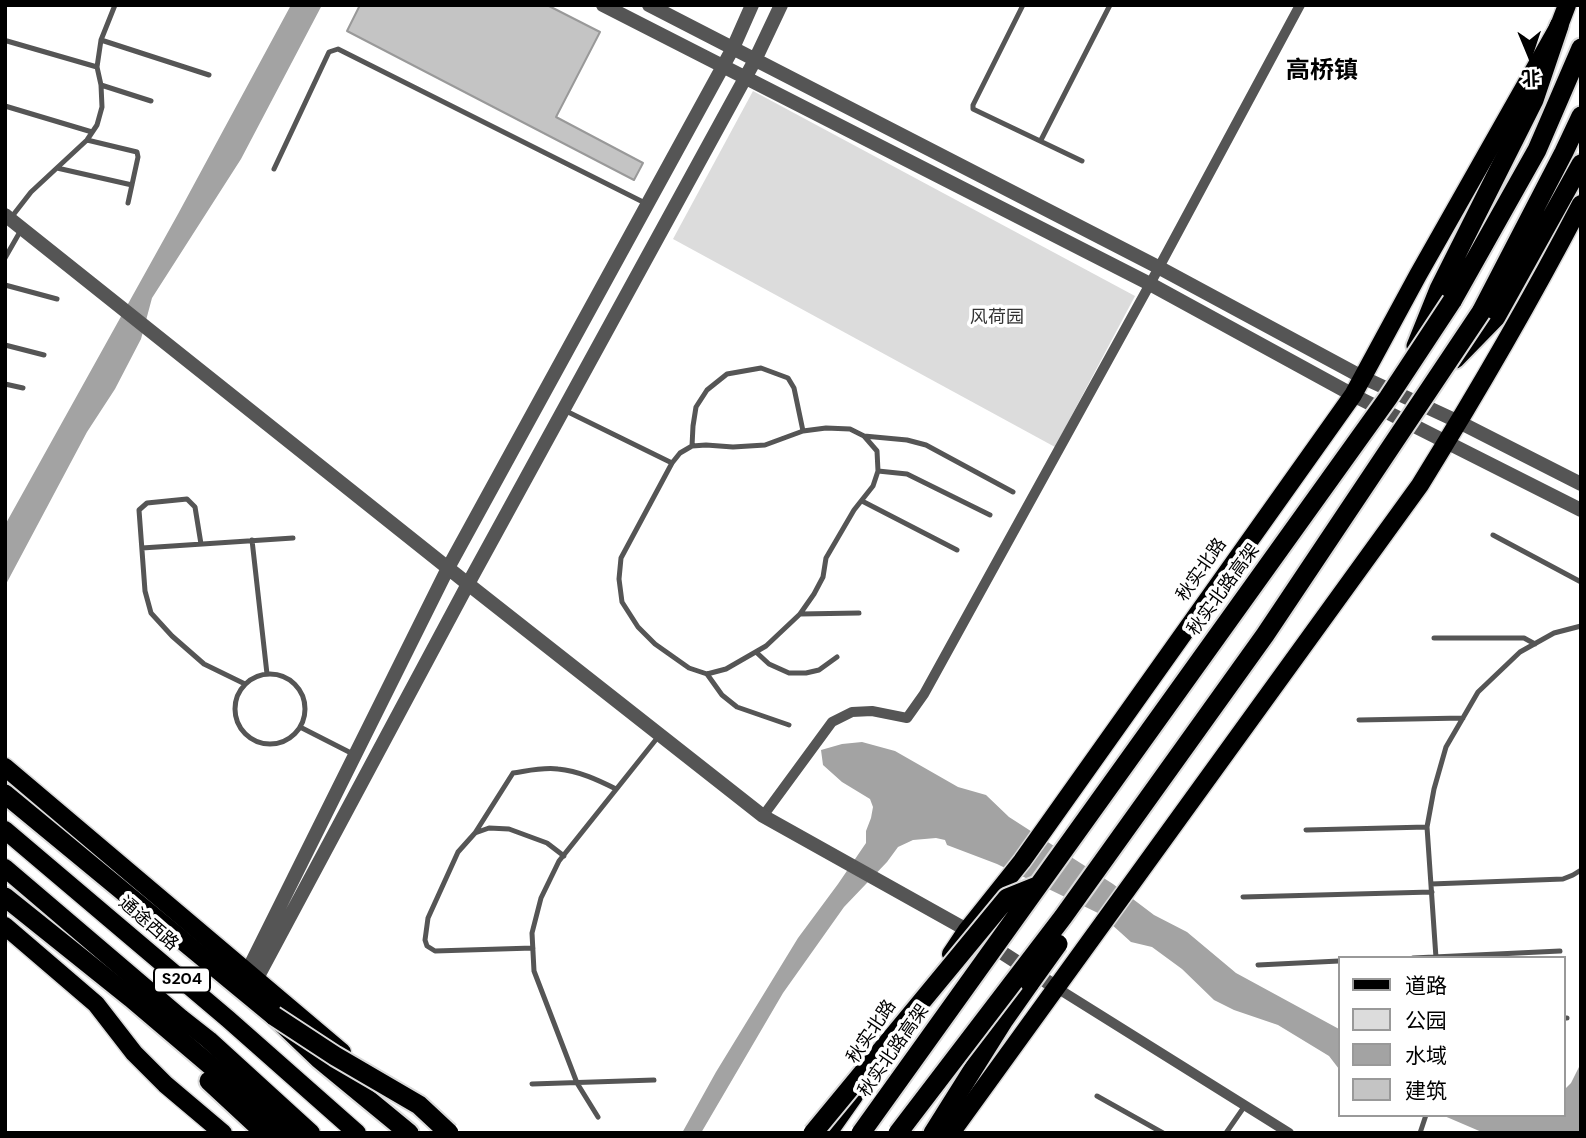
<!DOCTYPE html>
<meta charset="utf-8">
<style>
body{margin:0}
#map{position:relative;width:1586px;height:1138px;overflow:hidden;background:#fff;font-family:"DM Sans","Noto Sans SC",sans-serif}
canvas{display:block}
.frame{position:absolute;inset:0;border:7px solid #000;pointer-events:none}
.legend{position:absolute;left:1338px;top:956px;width:228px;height:161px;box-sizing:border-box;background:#fff;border:2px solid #999;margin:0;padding:9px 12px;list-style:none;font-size:21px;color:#000}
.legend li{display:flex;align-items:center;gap:14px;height:35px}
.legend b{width:35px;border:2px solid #999}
.north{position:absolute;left:1495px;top:21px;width:70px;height:70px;-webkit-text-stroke:5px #fff;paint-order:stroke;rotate:178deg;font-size:19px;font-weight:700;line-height:28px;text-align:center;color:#000}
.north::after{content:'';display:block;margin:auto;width:24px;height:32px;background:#000;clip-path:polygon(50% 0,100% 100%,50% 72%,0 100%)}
</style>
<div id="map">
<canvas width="1586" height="1138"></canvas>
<div class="frame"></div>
<ul class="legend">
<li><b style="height:9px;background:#000"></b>道路</li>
<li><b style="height:19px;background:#dcdcdc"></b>公园</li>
<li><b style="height:19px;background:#a3a3a3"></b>水域</li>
<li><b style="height:19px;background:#c4c4c4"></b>建筑</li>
</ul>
<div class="north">北</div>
</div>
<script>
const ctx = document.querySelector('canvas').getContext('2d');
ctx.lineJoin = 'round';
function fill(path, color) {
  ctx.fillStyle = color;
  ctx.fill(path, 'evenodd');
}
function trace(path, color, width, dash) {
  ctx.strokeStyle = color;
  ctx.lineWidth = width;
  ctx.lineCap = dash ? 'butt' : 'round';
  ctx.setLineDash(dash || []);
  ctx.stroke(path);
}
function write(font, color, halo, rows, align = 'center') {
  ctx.font = font + ' "DM Sans","Noto Sans SC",sans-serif';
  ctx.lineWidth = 7;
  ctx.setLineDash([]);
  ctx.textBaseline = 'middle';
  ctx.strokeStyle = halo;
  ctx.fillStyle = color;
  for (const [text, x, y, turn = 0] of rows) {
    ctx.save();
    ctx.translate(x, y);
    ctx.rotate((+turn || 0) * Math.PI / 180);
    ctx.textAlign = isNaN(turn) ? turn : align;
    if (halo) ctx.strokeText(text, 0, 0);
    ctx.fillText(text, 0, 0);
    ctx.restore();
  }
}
fill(new Path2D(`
 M753 91 1135 296 1055 447 673 239Z`), '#dcdcdc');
fill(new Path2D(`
 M291 5H322L241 159 152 298 141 339 115 389 87 432 5 586V525L178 214Z
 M862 742 895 751 958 787 986 795 1009 817 1113 884 1154 915 1187 932 1236 973 1339 1029V1069L1329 1056 1278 1025 1234 1010 1214 1000 1182 969 1152 947 1131 942 1100 914 997 864 947 845 945 840 936 838 913 840 898 847 887 862 844 907 783 993 701 1133H682L716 1072 798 938 838 884 866 843V831L871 818 873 807 870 799 842 782 823 765 821 750 842 744Z
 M1581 1063V1133H1484L1442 1115H1563V1091L1571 1083Z`), '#a3a3a3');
const building = new Path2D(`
 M360 5H547L600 32 556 117 643 163 634 180 347 31Z`);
fill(building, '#c4c4c4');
trace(building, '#999', 2);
const primary = new Path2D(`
 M5 767 342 1052
 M5 830 228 1019 357 1133
 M5 868 181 1018 209 1040 311 1133
 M5 926 96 1004 134 1053 165 1084 223 1133
 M951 954 967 930 1022 861 1353 395 1418 275 1559 26 1567 5
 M828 1133 854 1096
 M951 1133 1420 485C1477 393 1531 300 1581 204`);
const trunk = new Path2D(`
 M1452 301 1537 150 1581 48
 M1481 312 1564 152 1581 116
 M1416 346 1439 289 1534 100 1559 26
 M1455 359 1496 317 1581 164
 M5 794 274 1016 319 1059 409 1133
 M5 897 131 998 290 1133
 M209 1081 265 1133
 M933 1133 1004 1020 1030 983`);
trace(primary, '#dbdbdb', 21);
trace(trunk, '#dbdbdb', 23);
trace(new Path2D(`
 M1023 5 973 105V109L1082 161
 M101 40 209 75
 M7 41 97 67
 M101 85 151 101
 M5 106 92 132
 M87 140 137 152 138 157 128 203
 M1041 140 1110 5
 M57 168 132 185
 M274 169 329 52 338 49 645 203
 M10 219 31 192 87 140 97 125 102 107 101 85 97 67 101 40 115 5
 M5 258 21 230
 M5 285 57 299
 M5 345 44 355
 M5 384 23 388
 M564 410 672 463
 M826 428 850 429 864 436 877 451 878 471 873 486 854 510 826 558 823 577 814 594 800 614 766 646 726 669 707 674 689 668 655 644 638 627 622 602 619 579 621 558 672 463 680 453 692 446 706 445 733 447 765 445 803 431Z
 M864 436 907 440 926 445 1013 492
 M692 446 693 426 696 407 707 390 727 374 761 368 788 378 794 388 803 431
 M878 471 907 474 990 515
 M862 501 957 550
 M1493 535 1581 582
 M252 540 267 674
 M201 544 195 507 187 499 147 503 139 510 145 591 151 613 172 636 204 664 245 684
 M142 548 293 538
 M800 614 859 613
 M1434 638H1524L1535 644
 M756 652 769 664 789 673H806L819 670 837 657
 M707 674 722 695 737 707 789 725
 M235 709a35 35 0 1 1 70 0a35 35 0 1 1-70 0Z
 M1359 720 1463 718
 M300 727 353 754
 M1306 830 1427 827
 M475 833 513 773C527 771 543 767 558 769 579 771 598 780 616 789
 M1431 884 1563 879 1573 875 1581 870
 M1243 897 1432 892
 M533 948 435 951 427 946 425 940 428 918 458 852 475 833 489 828 509 829 547 843 564 856
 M1413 958 1560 951
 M1436 958 1427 827 1434 789 1446 747 1478 692 1520 652 1554 633 1581 626
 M1258 965 1339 961
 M1563 1018H1567
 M532 1084 654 1080
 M1097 1096 1163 1133
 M598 1117 577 1083 534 971 532 933 541 898 559 861 658 737
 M1226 1133 1244 1107
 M1420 1133 1426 1115`), '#555', 5);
trace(new Path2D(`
 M763 816 832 722 852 712 872 711 907 718 924 694 1150 284 1300 5
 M1057 988 1289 1133`), '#555', 10);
trace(new Path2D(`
 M603 5 1150 284 1353 395 1581 510
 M649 5 1158 267 1362 377 1459 422 1581 484
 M5 215 468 584 763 816 967 930 1057 988
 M247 972 448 568 733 48 752 5
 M256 980 468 584 755 60 781 5`), '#555', 14);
trace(primary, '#000', 18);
trace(trunk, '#000', 19);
const trunkBridge = new Path2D(`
 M1030 983 1058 944
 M274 1016 335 1056 419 1105 449 1133
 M813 1133 1007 898 1037 886
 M861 1133 1388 398 1452 301
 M898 1133 1063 917 1265 635 1481 312`);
trace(trunkBridge, '#dbdbdb', 23, []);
trace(trunkBridge, '#000', 19);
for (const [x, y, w] of [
 [182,980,56]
]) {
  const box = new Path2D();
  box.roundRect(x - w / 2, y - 12.5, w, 25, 5);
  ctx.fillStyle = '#fff';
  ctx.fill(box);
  trace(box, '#000', 2);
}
write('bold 16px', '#000', null, [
 ["S204",182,980]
]);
write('18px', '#333', '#fff', [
 ["风荷园",997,318]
]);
write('18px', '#000', '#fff', [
 ["秋实北路",1202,570,-55],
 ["秋实北路高架",1224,590,-54],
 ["通途西路",148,924,41],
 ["秋实北路",872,1032,-56],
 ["秋实北路高架",894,1051,-55]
]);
write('bold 24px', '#000', '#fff', [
 ["高桥镇",1322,72]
]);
</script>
